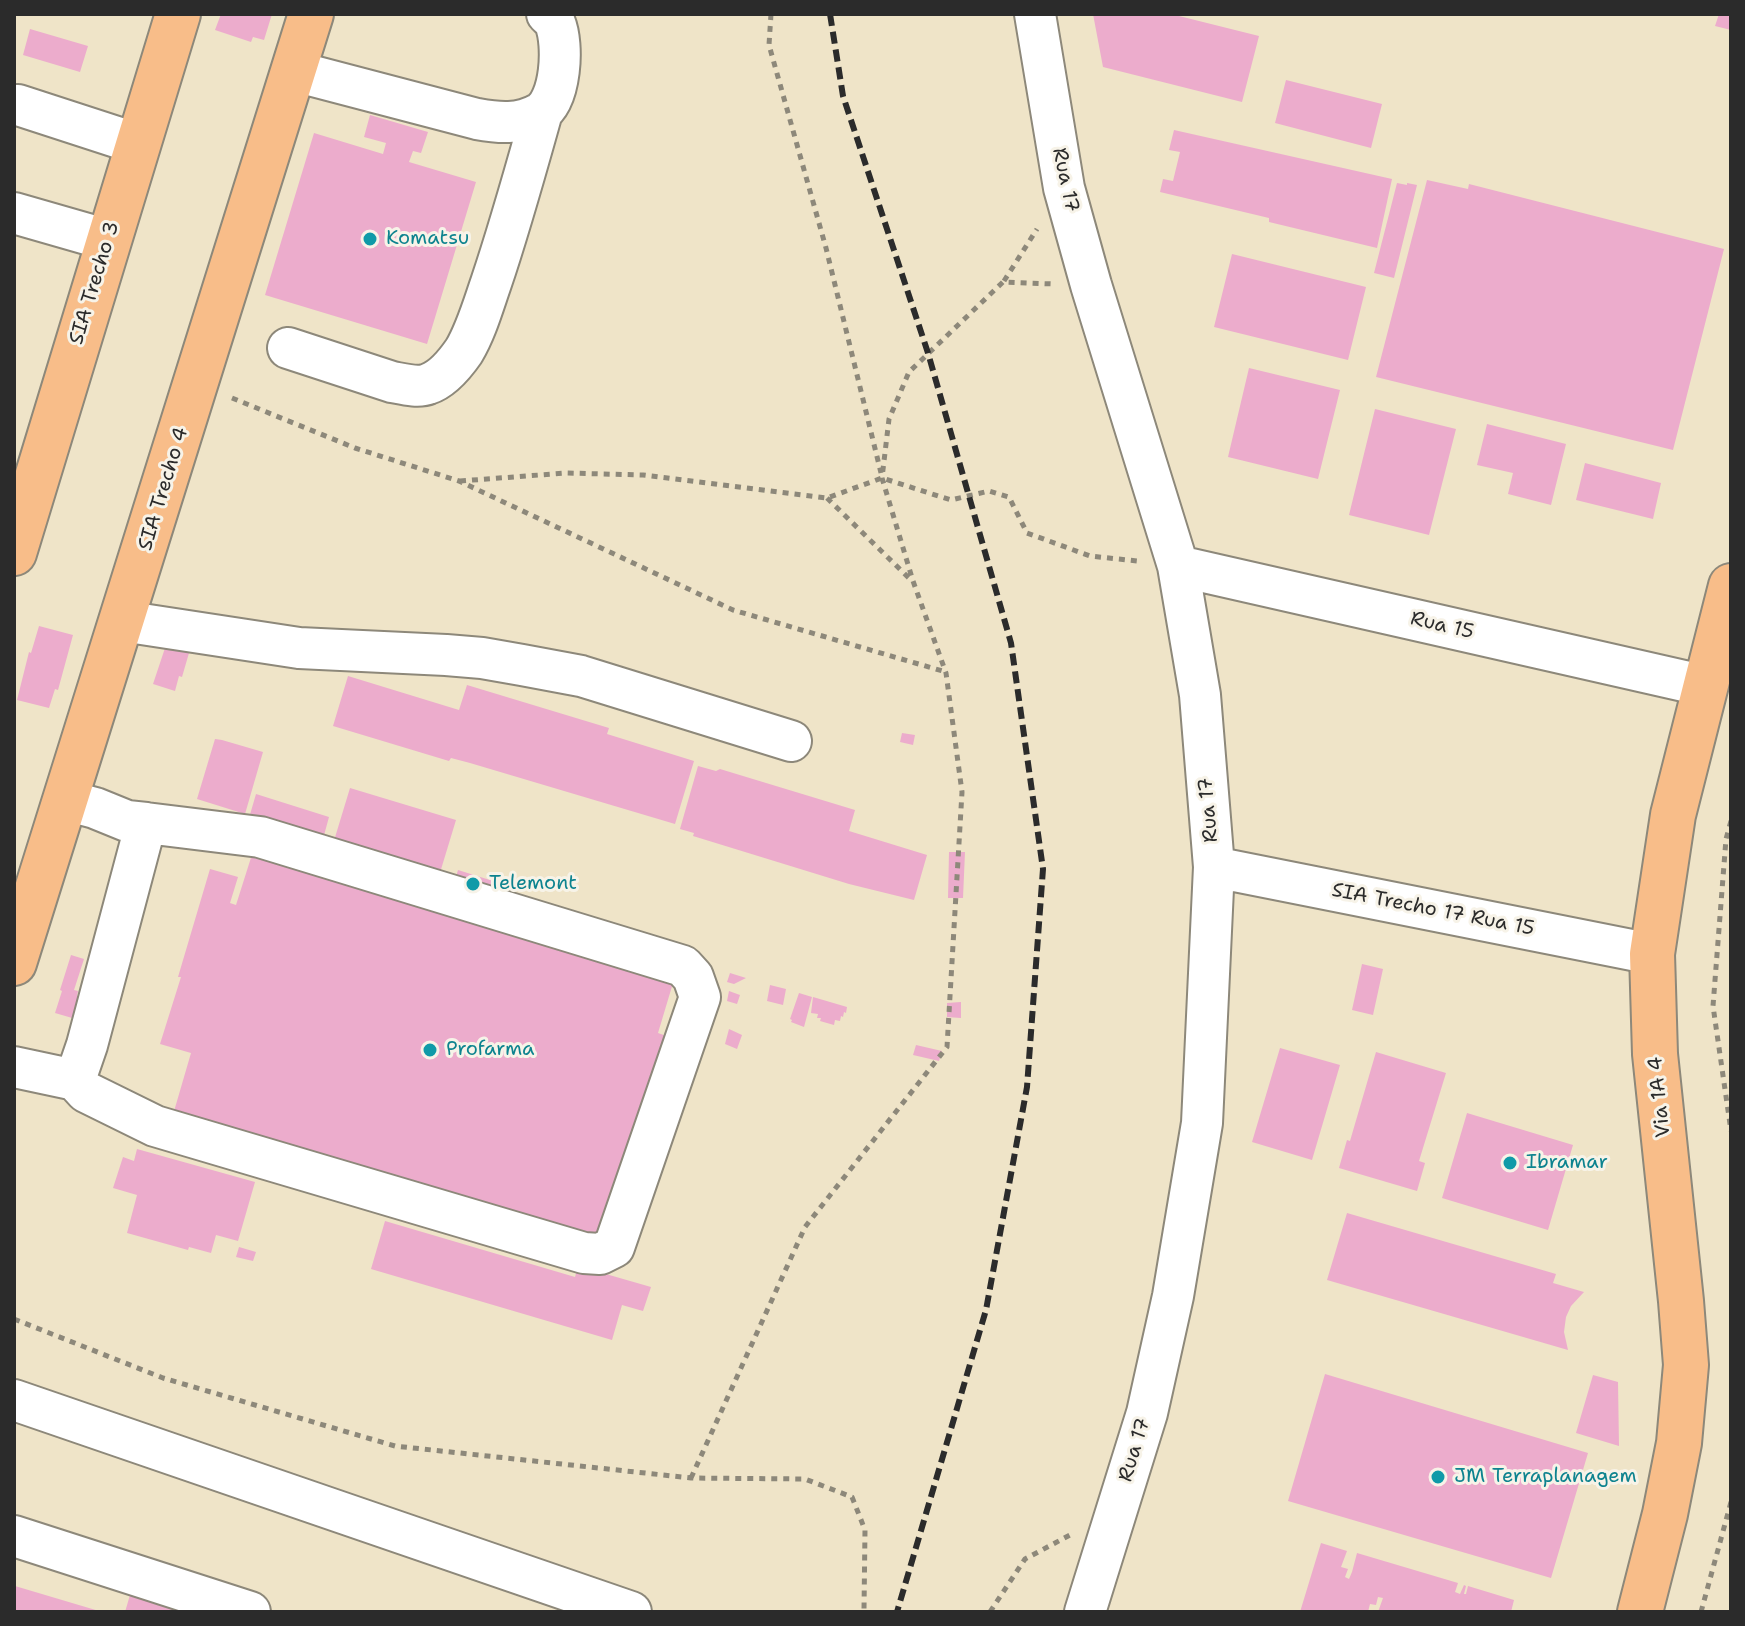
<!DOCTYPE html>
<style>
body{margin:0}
#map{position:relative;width:1745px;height:1626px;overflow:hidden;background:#efe4c8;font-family:"Shantell Sans",sans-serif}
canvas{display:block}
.frame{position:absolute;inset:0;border:16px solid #2b2b2b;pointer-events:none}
</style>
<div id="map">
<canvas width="1745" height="1626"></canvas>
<div class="frame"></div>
</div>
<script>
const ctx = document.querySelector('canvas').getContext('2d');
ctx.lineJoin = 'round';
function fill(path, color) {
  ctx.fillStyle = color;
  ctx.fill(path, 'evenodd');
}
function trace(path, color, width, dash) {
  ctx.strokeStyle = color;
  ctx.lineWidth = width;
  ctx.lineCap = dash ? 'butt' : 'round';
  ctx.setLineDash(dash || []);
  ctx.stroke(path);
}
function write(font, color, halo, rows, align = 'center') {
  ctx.font = font + ' "Shantell Sans",sans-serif';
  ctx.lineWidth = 6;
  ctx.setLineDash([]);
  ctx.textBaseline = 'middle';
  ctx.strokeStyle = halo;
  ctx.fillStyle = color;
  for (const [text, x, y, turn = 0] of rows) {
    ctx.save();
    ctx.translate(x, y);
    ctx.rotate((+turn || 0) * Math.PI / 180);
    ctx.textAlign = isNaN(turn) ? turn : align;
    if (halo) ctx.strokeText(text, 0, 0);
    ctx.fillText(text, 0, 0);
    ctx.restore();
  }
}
fill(new Path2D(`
 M221 14H272L264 40 253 37 251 42 215 30Z
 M1093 14H1171L1259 36 1242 102 1103 67Z
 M1719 14 1731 16V30L1715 26Z
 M30 29 88 46 80 72 23 55Z
 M1286 80 1382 104 1371 148 1275 123Z
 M370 115 428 132 421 153 413 151 409 162 476 182 427 344 265 295 314 133 383 154 386 143 364 137Z
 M1174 130 1392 179 1377 248 1269 222V218L1160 192 1163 179 1173 181 1180 152 1169 150Z
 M1427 180 1468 189 1469 184 1724 249 1673 450 1376 377Z
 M1397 183 1407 185V183L1417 185 1394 278 1374 273Z
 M1232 254 1366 287 1348 360 1214 327Z
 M1249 368 1340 390 1318 479 1228 457Z
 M1375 409 1456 429 1429 535 1349 515Z
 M1487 424 1566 444 1551 505 1508 494 1513 473 1477 465Z
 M1585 463 1661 483 1653 519 1576 500Z
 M39 626 73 635 58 690 55 689 49 708 17 700 29 652 31 653Z
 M166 645 189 653 182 677 179 676 175 691 153 684Z
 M348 676 459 710 467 685 609 728 607 734 694 761 675 824 470 763 451 758 449 761 333 726Z
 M902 733 915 735 913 745 900 742Z
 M215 739 222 740 263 752 245 814 197 799Z
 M698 766 716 771 720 769 855 810 849 831 927 855 914 900 849 884 693 836 694 833 680 829Z
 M350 788 456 820 439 876 333 844Z
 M256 794 329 817 323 839 249 818Z
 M255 845 676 973 658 1033 675 1039 639 1208 608 1198 591 1254 170 1125 191 1053 160 1044 181 977H178L210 869 238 877 230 903 236 905Z
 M949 852H965L963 898H948Z
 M458 870 493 881 487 899 453 887Z
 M71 955 84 959 74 990 78 991 77 996 85 999 79 1020 55 1013 62 991 60 990Z
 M1362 964 1383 969 1373 1015 1352 1010Z
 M730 973 746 978 734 984 727 982Z
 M770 985 786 989 783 1005 767 1001Z
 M729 991 740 995 737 1004 727 1001Z
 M799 993 812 997 804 1027 791 1022 792 1020 790 1019Z
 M813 997 847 1007 846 1013 844 1012 843 1017 841 1016 840 1021 835 1020 834 1025 820 1021 821 1018H817L818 1014 811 1013Z
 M961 1002V1018L947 1017V1003Z
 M729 1029 742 1035 737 1049 725 1044Z
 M916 1045 942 1051 939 1061 913 1055Z
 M1280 1048 1340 1065 1312 1160 1252 1142Z
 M1376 1052 1446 1073 1419 1161 1425 1163 1417 1191 1339 1168 1347 1140 1350 1141Z
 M1467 1113 1573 1145 1548 1230 1442 1198Z
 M137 1149 255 1182 238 1241 216 1235 211 1253 189 1247 188 1250 127 1233 137 1195 113 1188 123 1157 134 1161Z
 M1347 1213 1556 1274 1553 1283 1584 1292 1571 1306 1566 1317 1564 1332 1568 1350 1327 1280Z
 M385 1221 575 1277 578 1266 651 1287 643 1311 622 1305 612 1340 371 1269Z
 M239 1247 256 1252 253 1261 236 1257Z
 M1325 1374 1588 1453 1551 1578 1288 1501Z
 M1593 1375 1618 1382 1619 1446 1576 1433Z
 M1321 1543 1347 1551 1341 1567 1348 1569 1345 1577 1349 1579 1352 1572 1357 1553 1458 1583 1455 1592 1460 1594 1464 1585 1466 1586 1464 1594H1466L1468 1586 1514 1600 1511 1612H1378L1383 1598 1378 1597 1376 1605 1370 1604 1368 1612H1300Z
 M15 1586 99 1611V1612H14Z
 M130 1595 182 1611V1612H125Z`), '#ecaccc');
const minor = new Path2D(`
 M1035 14 1064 188 1091 285 1178 566 1200 695 1214 867 1202 1123 1173 1296 1147 1413 1085 1612
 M294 71 477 119C499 123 519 125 540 113 561 100 564 45 555 23 553 19 550 17 547 14
 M18 105 138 144
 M14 213 108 240
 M288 348 392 382C403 384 418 388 428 384 443 379 455 364 464 351 476 331 483 306 491 283 510 227 526 169 542 112
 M1178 566 1706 686
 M122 621 299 648 446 655 482 658 522 665 581 676 791 741
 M1214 867 1652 954
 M14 1067 75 1080 87 1045 146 823 127 821 95 808 65 800
 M75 1080 86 1092 155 1126 584 1253 600 1254 614 1247 700 997 693 977 683 966 260 837 146 823
 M14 1400 631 1612
 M14 1536 250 1612`);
const major = new Path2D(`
 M14 553 178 14
 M14 963 311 14
 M1640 1612 1665 1514 1679 1443 1686 1365 1681 1301 1655 1054 1652 954 1673 815 1731 586`);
trace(minor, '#8d887a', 44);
trace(major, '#8d887a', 48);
trace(new Path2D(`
 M771 14 769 45 826 248 881 473
 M1004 281 1037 229
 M232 398 355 448 459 481 733 610 946 672
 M460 481 566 473 643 475 827 498 882 478 951 500 989 491 1009 497 1027 533 1090 556 1137 561
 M827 498 912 581
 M1731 821 1726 839 1713 1006 1731 1131
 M14 1319 163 1378 395 1446 691 1478 805 1479 852 1497 865 1530 864 1609 865 1612
 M691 1478 805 1227 947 1047 962 792 946 673 913 581 882 478 889 419 909 372 1003 282 1054 284
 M990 1612 1025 1559 1070 1535
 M1701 1612 1731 1502`), '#8d887a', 5, [6, 6]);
trace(minor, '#fff', 40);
trace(major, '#f8bd89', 44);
trace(new Path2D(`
 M830 14 843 96 928 353 1011 643 1043 869 1027 1087 986 1310 897 1612`), '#2b2b2b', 6, [12, 6]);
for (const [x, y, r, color] of [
 [370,239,8,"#0f9aa8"],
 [473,884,8,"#0f9aa8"],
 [430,1050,8,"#0f9aa8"],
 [1510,1163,8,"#0f9aa8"],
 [1438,1477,8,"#0f9aa8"]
]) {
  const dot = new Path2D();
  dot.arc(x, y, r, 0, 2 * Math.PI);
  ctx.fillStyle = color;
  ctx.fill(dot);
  trace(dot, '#f7f3e8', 3);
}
write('20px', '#2b2b2b', '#f7f3e8', [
 ["Rua 17",1065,180,78],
 ["SIA Trecho 3",95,283,-73],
 ["SIA Trecho 4",164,489,-73],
 ["Rua 15",1442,626,13],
 ["Rua 17",1209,810,-95],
 ["SIA Trecho 17 Rua 15",1433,910,11],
 ["Via 1A 4",1660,1097,-96],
 ["Rua 17",1135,1450,-73]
]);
write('20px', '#0d838f', '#f7f3e8', [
 ["Komatsu",386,239],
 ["Telemont",489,884],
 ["Profarma",446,1050],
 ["Ibramar",1526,1163],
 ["JM Terraplanagem",1454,1477]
], 'left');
</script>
